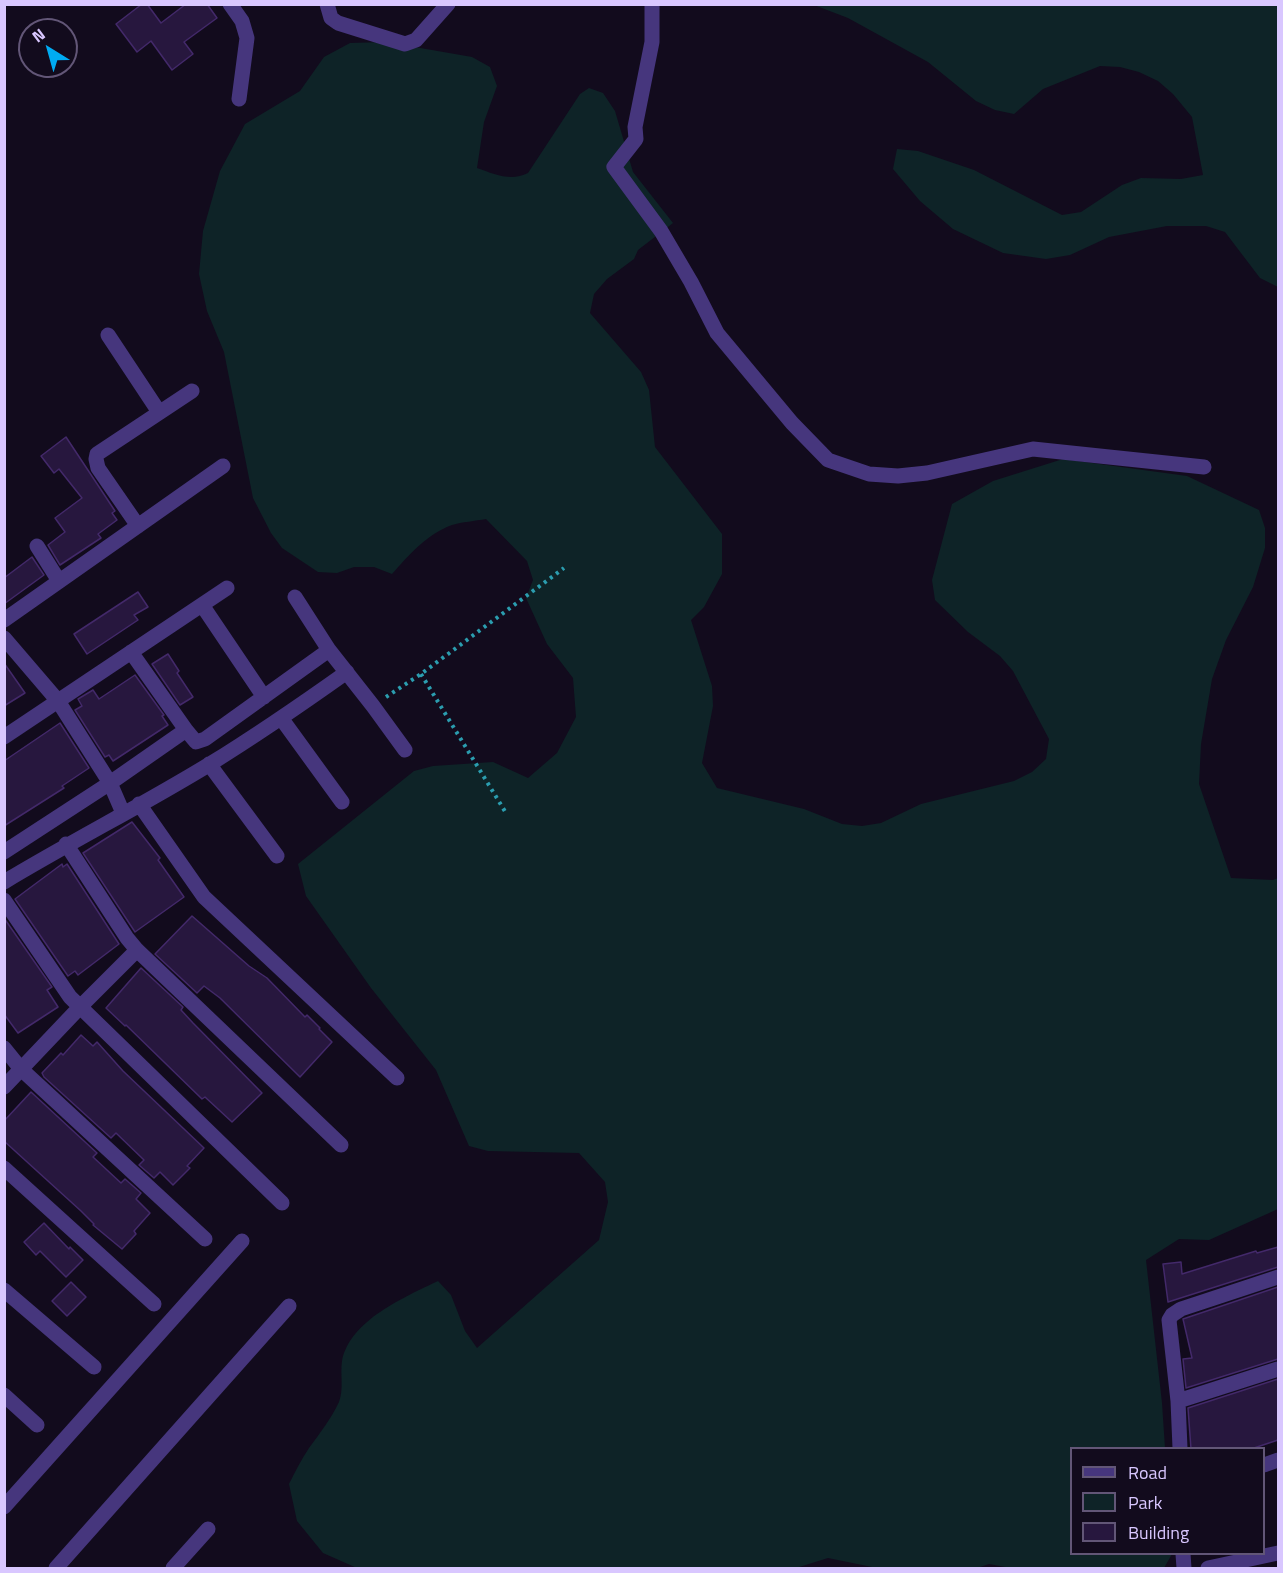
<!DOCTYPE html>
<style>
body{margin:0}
#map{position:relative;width:1283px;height:1573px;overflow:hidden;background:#120b1d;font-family:"Titillium Web",sans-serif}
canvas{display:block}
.frame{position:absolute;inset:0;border:6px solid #d9c7ff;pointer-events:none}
.legend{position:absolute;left:1070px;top:1447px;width:195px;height:108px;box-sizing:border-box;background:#120b1d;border:2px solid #625677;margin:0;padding:8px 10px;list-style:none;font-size:18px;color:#d9c7ff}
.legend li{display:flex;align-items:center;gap:12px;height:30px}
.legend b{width:30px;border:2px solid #625677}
.north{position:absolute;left:18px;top:18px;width:60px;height:60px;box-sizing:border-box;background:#120b1d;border:2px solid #625677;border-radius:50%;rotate:323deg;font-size:16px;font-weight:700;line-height:24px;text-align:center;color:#d9c7ff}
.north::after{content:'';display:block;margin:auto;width:21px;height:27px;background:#00abf2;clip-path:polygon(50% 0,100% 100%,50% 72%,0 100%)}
</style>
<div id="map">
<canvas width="1283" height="1573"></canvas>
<div class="frame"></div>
<ul class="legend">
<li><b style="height:8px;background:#46367d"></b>Road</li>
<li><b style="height:16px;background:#0e2327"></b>Park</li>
<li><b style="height:16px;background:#27173e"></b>Building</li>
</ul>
<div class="north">N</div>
</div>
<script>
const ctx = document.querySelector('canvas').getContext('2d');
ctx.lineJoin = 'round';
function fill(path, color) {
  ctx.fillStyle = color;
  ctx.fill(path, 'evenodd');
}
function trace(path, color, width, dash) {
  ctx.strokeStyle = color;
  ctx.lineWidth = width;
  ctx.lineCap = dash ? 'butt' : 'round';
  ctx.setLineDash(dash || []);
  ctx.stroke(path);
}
fill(new Path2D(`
 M814 5H1278V287L1260 278 1225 232 1206 226H1167L1109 237 1070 255 1046 259 1003 253 953 229 920 201 893 169 897 149 918 151 974 170 1062 215 1081 212 1122 185 1141 178 1181 179 1203 175 1192 117 1173 94 1158 81 1139 72 1120 67 1100 66 1043 89 1014 114 995 110 976 101 928 62 848 18Z
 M386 42 472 57 490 67 497 86 484 122 477 168C494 174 511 182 528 173L580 94 589 88 603 93 615 111 633 172 673 223 638 250 634 259 607 279 594 294 590 313 641 372 649 390 655 447 722 534V574L704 607 691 620 712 686 713 706 702 763 717 788 804 809 842 824 862 826 881 823 921 804 1014 781 1032 772 1046 759 1049 739 1013 671 1000 656 968 632 935 600 932 580 952 504 993 481 1063 459 1187 476 1259 510 1265 528V548L1253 587 1226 640 1212 679 1201 744 1199 784 1231 878 1273 880 1278 878V1209L1209 1240 1179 1239 1146 1260 1162 1403 1165 1448H1072V1554H1172L1164 1568H1011L989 1564 977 1568H877L828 1558 796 1568H357L323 1553 297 1521 289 1484C295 1472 301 1460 309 1448 320 1433 331 1419 339 1402 344 1389 340 1374 342 1361 350 1320 405 1297 438 1281L451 1295 465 1331 477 1348 599 1240 608 1202 605 1182 579 1153 488 1151 469 1146 436 1070 371 988 306 896 298 864 414 771 433 766 493 762 528 778 557 753 576 717 573 678 547 644 526 598 533 580 527 561 486 519C475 521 462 522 452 525 427 534 409 555 392 574L374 567H354L337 573 318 572 282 548 271 533 253 498 224 352 207 311 199 274 203 231 220 171 245 124 300 91 324 57 350 43Z`), '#0e2327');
const building = new Path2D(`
 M142 4H147L161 23 186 4H207L217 18 184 42 193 54 172 70 151 41 137 52 116 24Z
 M66 437 115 511 112 513 117 520 98 534 101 538 60 565 48 545 65 532 55 518 82 498 59 469 54 473 41 456Z
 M32 557 44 575 4 604V578Z
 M138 592 148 607 134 615 138 620 87 654 74 634Z
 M168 654 179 671 177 673 193 697 180 705 152 664Z
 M4 663 25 693 4 706Z
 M135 675 164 715 162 716 168 725 113 761 109 755 105 757 75 710 82 706 78 699 93 690 99 699Z
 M60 723 89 768 62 786 64 788 4 826V761Z
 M132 822 160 858 158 860 184 897 135 932 83 853Z
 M62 864 63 867 67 864 119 944 78 975 75 971 68 976 15 899Z
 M192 916 249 966 267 978 305 1017 307 1015 320 1028 319 1029 332 1042 300 1077 220 998 204 986 197 993 155 954Z
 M4 918 52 987 47 990 58 1007 18 1033 4 1014Z
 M141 968 183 1007 181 1010 193 1023 262 1093 232 1122 205 1097 202 1099 126 1025 125 1026 106 1008Z
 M81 1035 93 1046 97 1042 123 1071 204 1148 187 1166 190 1168 173 1185 160 1172 154 1178 139 1165 144 1160 116 1133 111 1138 44 1077 42 1073 61 1053 63 1055Z
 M31 1092 97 1153 93 1157 121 1183 125 1179 141 1193 136 1199 150 1213 134 1231 136 1234 122 1249 93 1225 94 1224 81 1211 4 1141V1121Z
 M44 1223 69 1249 70 1247 83 1260 66 1277 40 1251 36 1255 24 1242Z
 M1278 1247V1267L1168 1302 1163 1264 1181 1262 1182 1274 1256 1251 1257 1253Z
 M71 1282 86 1297 67 1316 52 1301Z
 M1278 1287V1359L1186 1388 1183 1359 1192 1358 1183 1319Z
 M1278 1379V1440L1251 1449H1191L1188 1408Z`);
fill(building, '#27173e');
trace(building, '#43296a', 1.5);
trace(new Path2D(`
 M421 674 506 813
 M386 697 421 674 564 568`), '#2b9daf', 4, [3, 4.5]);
trace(new Path2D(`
 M230 4 242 21 247 38 239 99
 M327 4 331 18 338 23 405 44 416 40 448 4
 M652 4V42L635 127 636 139 614 167 661 231 691 282 717 333 792 423 828 460 869 474 898 476 927 473 1033 449 1204 467
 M108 335 159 412
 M138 526 98 468 96 459 97 454 192 391
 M37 546 59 581
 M295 597 329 650
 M202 605 264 697
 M4 620 223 466
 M4 638 58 701 110 783 123 813
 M131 652 186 730
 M281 718 342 802
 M4 737 227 588
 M209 764 277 856
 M139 804 204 897 397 1078
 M66 844 127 938 137 950 341 1145
 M4 852 110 783 186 730 196 742 205 739 329 650 373 706 405 750
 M4 882C72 841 143 805 210 764 257 735 302 704 347 672
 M4 900 70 997 282 1203
 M4 1048 21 1069 205 1239
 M4 1087 80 1007 137 950
 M4 1168 154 1304
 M4 1290 94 1367
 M4 1395 37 1425
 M1178 1401 1278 1369
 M1180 1448 1178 1401 1169 1320 1172 1315 1181 1309 1278 1277
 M1264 1465 1278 1460
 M4 1507 242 1241
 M1183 1554 1184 1568
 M56 1568 289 1306
 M173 1568 208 1529
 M1208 1568 1278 1553`), '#46367d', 15);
</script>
